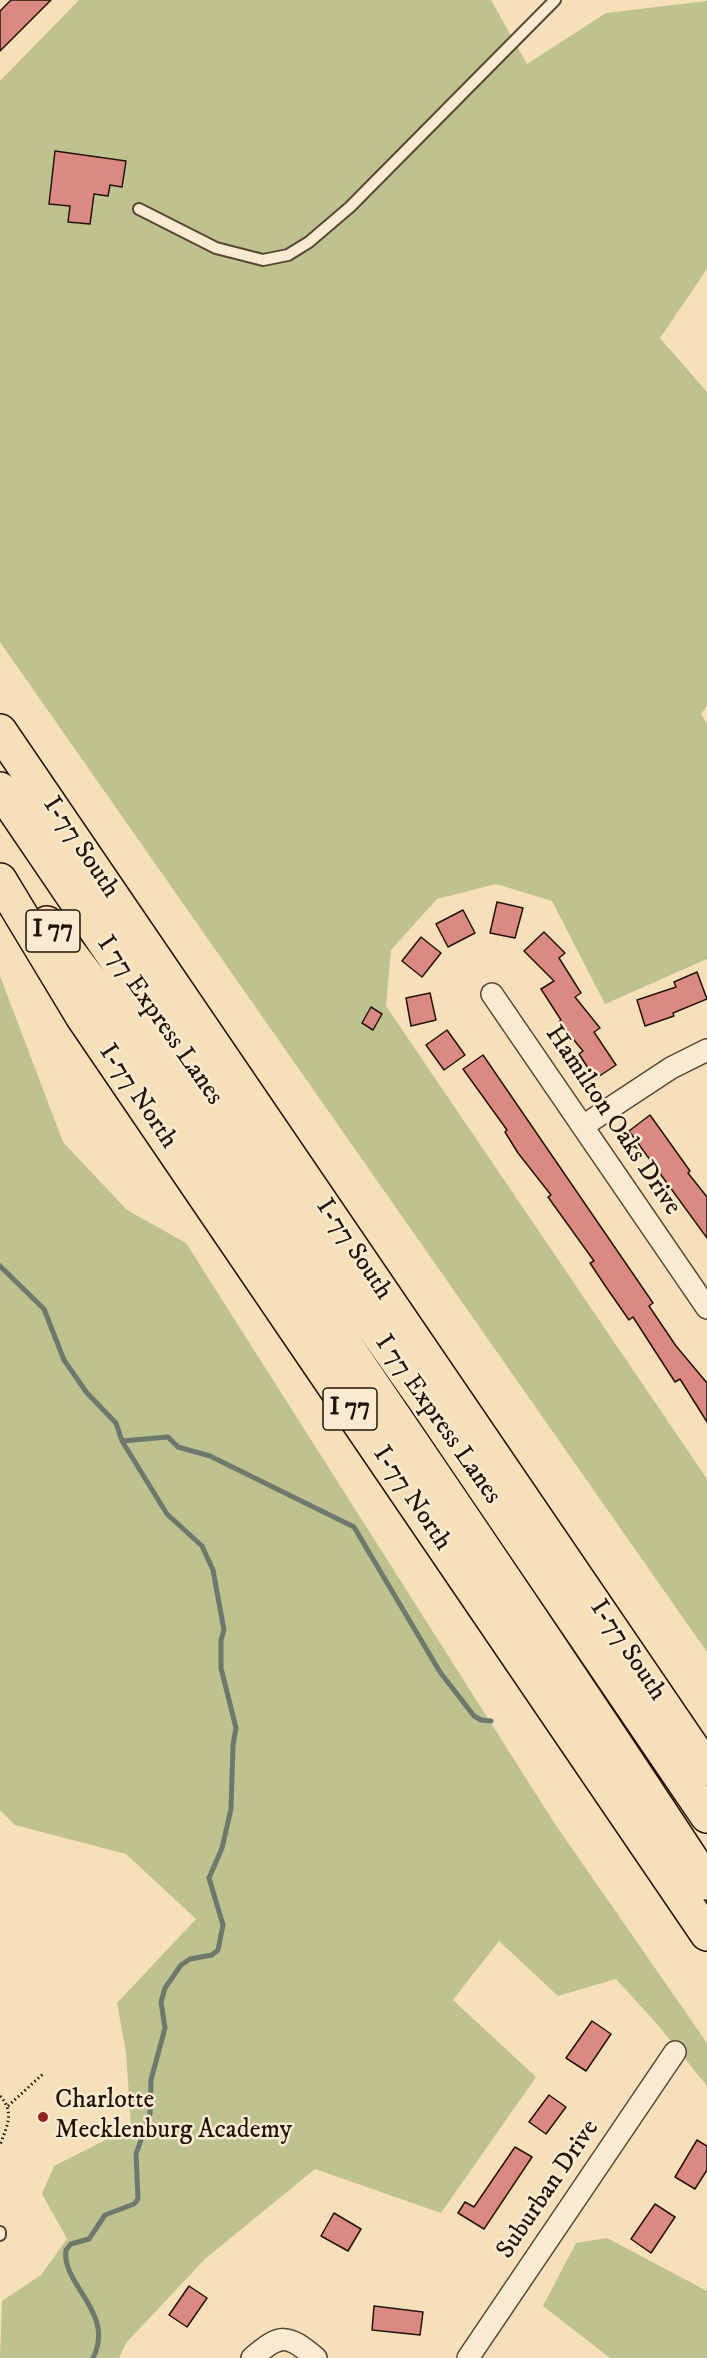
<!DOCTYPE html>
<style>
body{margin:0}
canvas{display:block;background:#f6e0ba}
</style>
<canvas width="707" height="2358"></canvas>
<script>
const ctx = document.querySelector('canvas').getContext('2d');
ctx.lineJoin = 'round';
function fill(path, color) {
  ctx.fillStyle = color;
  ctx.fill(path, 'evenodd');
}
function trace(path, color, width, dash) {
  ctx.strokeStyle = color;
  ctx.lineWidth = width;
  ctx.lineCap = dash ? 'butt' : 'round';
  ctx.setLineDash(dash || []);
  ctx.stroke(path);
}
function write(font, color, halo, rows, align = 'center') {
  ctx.font = font + ' "IM FELL DW Pica",serif';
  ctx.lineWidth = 5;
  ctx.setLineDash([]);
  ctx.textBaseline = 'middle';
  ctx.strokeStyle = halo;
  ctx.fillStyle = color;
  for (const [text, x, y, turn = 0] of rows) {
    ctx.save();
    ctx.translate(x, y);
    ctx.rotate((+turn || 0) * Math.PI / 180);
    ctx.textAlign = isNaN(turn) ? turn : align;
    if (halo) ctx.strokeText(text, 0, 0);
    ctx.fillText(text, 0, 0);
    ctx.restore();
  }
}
fill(new Path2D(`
 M79 0H491L527 64 606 13 707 1V269L660 338 707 392V706L701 714 707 723V959L605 1004 552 901 496 884 437 899 391 950 386 1006 707 1479V1652L0 642V81Z
 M0 976 63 1142 127 1210 186 1243 555 1824 707 2043V2086L658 2025 616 1979 558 1996 499 1941 453 2000 536 2077 441 2213 315 2169 205 2259 126 2343 119 2358H0L2 2301 41 2275 67 2239 42 2194 54 2166 131 2127 126 2052 117 2003 196 1919 126 1854 15 1825 0 1810Z
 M607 2238 707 2291V2358H610L543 2306 576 2243Z`), '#bec28e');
trace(new Path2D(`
 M0 1266 44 1309 64 1360 87 1393 116 1423 122 1441 167 1514 202 1546 213 1570 224 1630 221 1640V1668L236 1728 233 1745 231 1809 222 1848 209 1878 223 1925 218 1950 212 1955 190 1959 181 1965 165 1988 161 2002 165 2028 151 2080 150 2114 136 2154 138 2199 134 2204 105 2215 89 2239 71 2244 66 2250C61 2285 116 2312 93 2358
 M122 1441 168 1437 178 1447 210 1456 354 1527 440 1672 474 1716 481 1720 491 1721`), '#6d796c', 5);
const building = new Path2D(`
 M11 0H51L0 51V11Z
 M55 151 126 161 122 187 110 185 108 196 94 194 90 224 68 222 70 206 49 204Z
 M497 902 523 908 515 938 490 933Z
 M463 910 475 933 448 947 436 924Z
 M544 932 565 953 559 958 581 993 575 997 600 1028 594 1032 616 1065 595 1079 579 1054 583 1051 559 1022 561 1020 541 989 554 981 524 951Z
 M421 937 441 953 422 977 402 961Z
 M697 972 707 999 673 1013 674 1016 645 1026 637 1000 676 987 674 982Z
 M430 993 436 1020 411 1026 406 998Z
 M371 1007 382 1014 373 1030 362 1023Z
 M447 1030 465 1055 444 1070 426 1045Z
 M483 1055 653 1303 649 1306 676 1346 707 1383V1422L680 1379 675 1382 633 1317 629 1320 606 1287 590 1263 594 1261 548 1197 551 1195 518 1153 505 1132 507 1130 463 1069Z
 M650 1115 690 1171 688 1173 707 1197V1238L629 1131Z
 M592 2021 611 2034 586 2071 566 2058Z
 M549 2095 566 2107 546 2134 529 2122Z
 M697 2140 707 2146V2170L695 2189 675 2177Z
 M515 2147 532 2157 484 2229 458 2213 465 2202 474 2207Z
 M655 2204 675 2217 651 2253 631 2239Z
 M334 2213 361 2229 348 2251 321 2236Z
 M189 2286 207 2298 187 2327 169 2315Z
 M374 2306 423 2312 420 2335 372 2330Z`);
fill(building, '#da8a82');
trace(building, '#251307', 1.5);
const service = new Path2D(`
 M139 209 216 248 263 260 288 255 309 242 350 207 555 0
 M0 2232V2235`);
const minor = new Path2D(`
 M492 994 707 1308
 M583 1126 671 1068 707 1050
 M252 2358C281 2333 287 2334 316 2358
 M468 2358 675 2052`);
const motorway = new Path2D(`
 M0 731 707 1769
 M0 789 140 995 426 1402 707 1816
 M0 880 82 1016 707 1934
 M47 923C158 1068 261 1221 364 1372 480 1542 595 1711 707 1883`);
trace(service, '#594634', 14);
trace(minor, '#594634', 24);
trace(motorway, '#251307', 36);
trace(new Path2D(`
 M0 2096C15 2112 7 2126 0 2145
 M8 2106 44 2073`), '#251307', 3, [1.5, 3]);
trace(service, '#f9ebd2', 10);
trace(minor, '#f9ebd2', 21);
trace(motorway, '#f6e0ba', 33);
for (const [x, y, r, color] of [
 [43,2117,6,"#8f2418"]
]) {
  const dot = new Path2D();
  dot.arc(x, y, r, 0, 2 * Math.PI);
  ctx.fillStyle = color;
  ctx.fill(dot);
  trace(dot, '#f9ebd2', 2);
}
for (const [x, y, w] of [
 [53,931,54],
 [350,1409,54]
]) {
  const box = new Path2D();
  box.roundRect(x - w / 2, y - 21, w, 42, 4.5);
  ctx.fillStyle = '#f9ebd2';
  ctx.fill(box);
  trace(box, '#251307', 1.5);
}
write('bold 24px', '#251307', null, [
 ["I 77",53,931],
 ["I 77",350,1409]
]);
write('26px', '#251307', '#f9ebd2', [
 ["I-77 South",80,848,56],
 ["I 77 Express Lanes",159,1021,55],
 ["I-77 North",137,1097,56],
 ["Hamilton Oaks Drive",612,1121,56],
 ["I-77 South",353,1250,56],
 ["I 77 Express Lanes",437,1420,55],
 ["I-77 North",411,1499,56],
 ["I-77 South",627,1651,56],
 ["Suburban Drive",549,2190,-56]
]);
write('26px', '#251307', '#f9ebd2', [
 ["Charlotte",55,2102],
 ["Mecklenburg Academy",55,2132]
], 'left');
</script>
